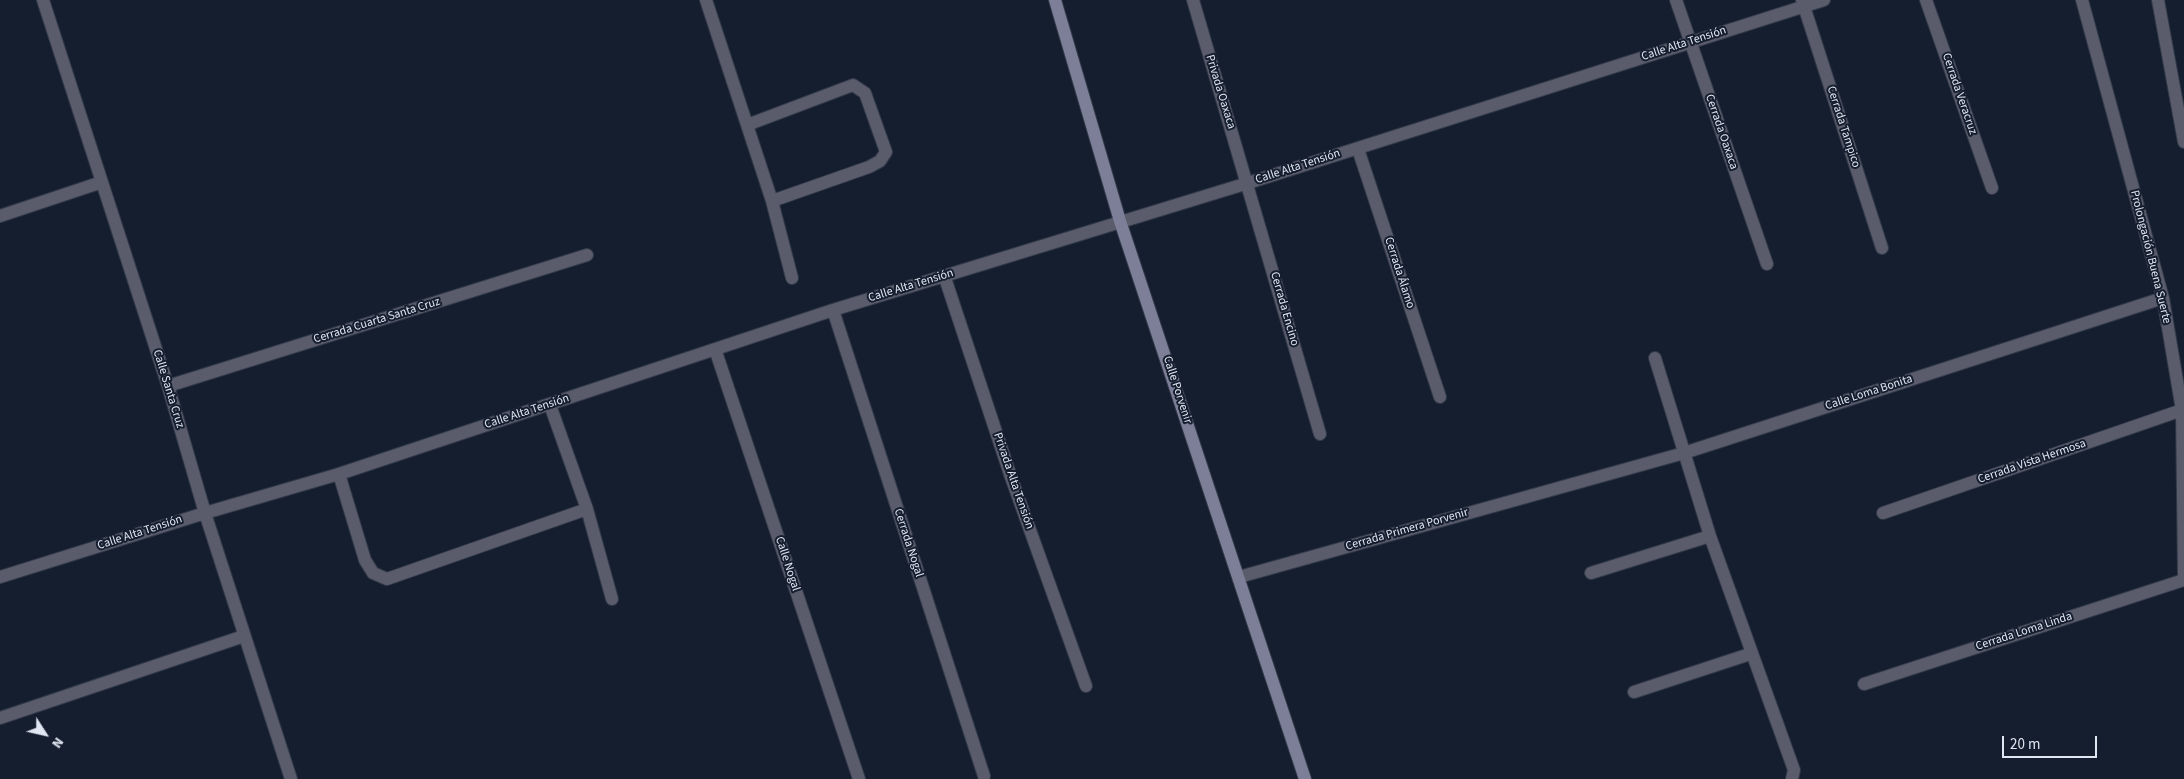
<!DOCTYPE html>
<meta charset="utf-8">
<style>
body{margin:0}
#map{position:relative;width:2184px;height:779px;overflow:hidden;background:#151e2e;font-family:"Source Sans 3",sans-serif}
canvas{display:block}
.north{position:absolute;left:20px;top:709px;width:50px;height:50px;-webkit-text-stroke:4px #151e2e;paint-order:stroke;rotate:125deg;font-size:14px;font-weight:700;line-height:20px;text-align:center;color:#e1e7f2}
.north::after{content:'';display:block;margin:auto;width:18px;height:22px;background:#e1e7f2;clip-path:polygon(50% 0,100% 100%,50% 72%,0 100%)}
.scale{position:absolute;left:2002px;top:736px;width:95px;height:22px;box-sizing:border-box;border:2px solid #e1e7f2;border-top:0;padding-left:6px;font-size:15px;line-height:18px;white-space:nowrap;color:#e1e7f2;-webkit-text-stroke:4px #151e2e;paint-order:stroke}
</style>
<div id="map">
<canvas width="2184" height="779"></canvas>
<div class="north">N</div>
<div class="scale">20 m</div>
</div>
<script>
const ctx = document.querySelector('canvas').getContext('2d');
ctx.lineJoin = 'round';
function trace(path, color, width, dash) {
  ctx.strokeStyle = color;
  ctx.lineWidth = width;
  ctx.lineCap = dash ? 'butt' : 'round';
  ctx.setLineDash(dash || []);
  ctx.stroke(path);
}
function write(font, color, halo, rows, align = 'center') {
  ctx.font = font + ' "Source Sans 3",sans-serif';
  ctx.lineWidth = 4;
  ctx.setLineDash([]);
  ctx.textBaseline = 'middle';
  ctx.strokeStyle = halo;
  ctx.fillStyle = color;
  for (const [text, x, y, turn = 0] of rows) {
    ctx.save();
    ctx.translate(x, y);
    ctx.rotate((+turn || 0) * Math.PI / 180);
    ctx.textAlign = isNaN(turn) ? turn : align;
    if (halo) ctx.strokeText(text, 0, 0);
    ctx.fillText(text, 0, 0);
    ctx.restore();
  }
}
const lane = new Path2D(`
 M550 405 587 509 612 599
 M339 474 365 560 373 573 387 579 587 509`);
const street = new Path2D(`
 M43 0 168 386 205 513 291 779
 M706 0 772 201 792 278
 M1193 0 1320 434
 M1676 0 1767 264
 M1802 0 1882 248
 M1926 0 1992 188
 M2082 0 2163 298 2182 410 2184 579
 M2158 0 2184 142
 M747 125 853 85 865 93 886 152 880 161 869 167 772 201
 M1358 149 1440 397
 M0 216 102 182
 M944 275 1011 477 1086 686
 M833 310 984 776
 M715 349 859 779
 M1655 358 1710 536 1794 770 1792 779
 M168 386 587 255
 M1883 513 2182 410
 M1591 573 1710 536
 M0 577 205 513 339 474 833 310 1248 183 1824 0
 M1239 577 1684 453 2163 298
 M1864 684 2184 580
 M1634 692 1750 654
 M0 718 244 636`);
const secondary = new Path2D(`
 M1055 0 1120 221 1305 779`);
trace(lane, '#323a49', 14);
trace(street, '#323a49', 14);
trace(secondary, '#323a49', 14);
trace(lane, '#5a5b6b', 12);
trace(street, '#5a5b6b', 12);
trace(secondary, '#7d7e97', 12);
write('12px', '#e1e7f2', '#151e2e', [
 ["Calle Alta Tensión",1684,44,-18],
 ["Privada Oaxaca",1220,92,73],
 ["Cerrada Veracruz",1959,94,71],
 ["Cerrada Tampico",1843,127,72],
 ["Cerrada Oaxaca",1721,132,71],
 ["Calle Alta Tensión",1298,167,-18],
 ["Prolongación Buena Suerte",2150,257,76],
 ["Cerrada Álamo",1399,273,72],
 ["Calle Alta Tensión",911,286,-17],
 ["Cerrada Encino",1284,309,74],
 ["Cerrada Cuarta Santa Cruz",377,321,-17],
 ["Calle Santa Cruz",168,389,73],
 ["Calle Porvenir",1177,390,72],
 ["Calle Loma Bonita",1869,393,-18],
 ["Calle Alta Tensión",527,412,-18],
 ["Cerrada Vista Hermosa",2032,462,-19],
 ["Privada Alta Tensión",1013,481,71],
 ["Cerrada Primera Porvenir",1407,530,-16],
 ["Calle Alta Tensión",140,533,-18],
 ["Cerrada Nogal",908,543,72],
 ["Calle Nogal",787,564,72],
 ["Cerrada Loma Linda",2024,632,-18]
]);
</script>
